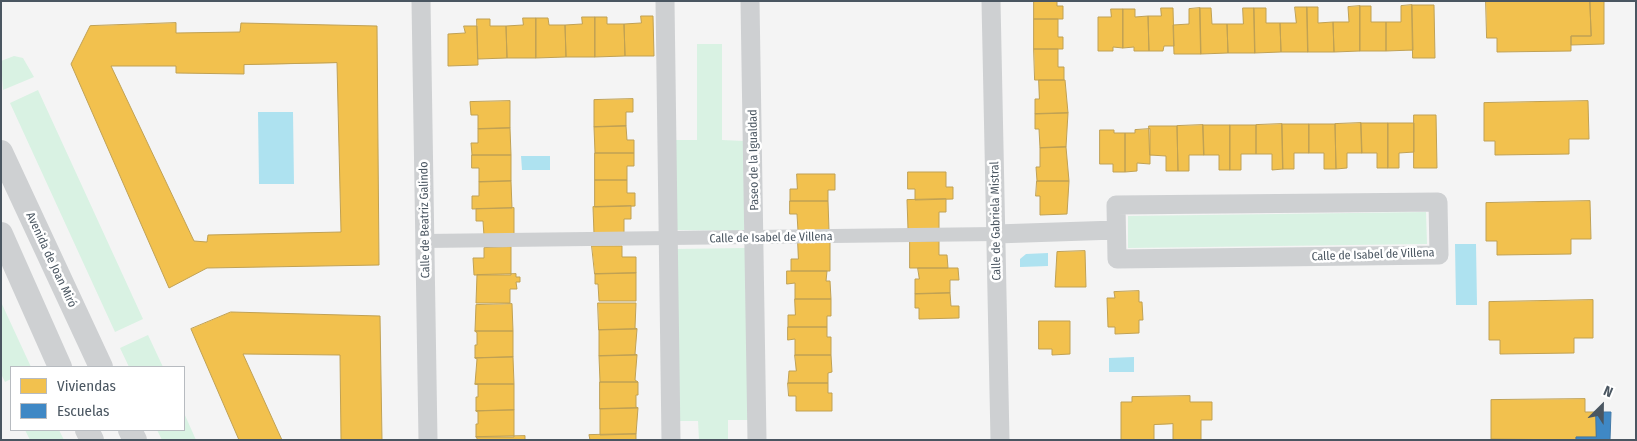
<!DOCTYPE html>
<meta charset="utf-8">
<style>
body{margin:0}
#map{position:relative;width:1637px;height:441px;overflow:hidden;background:#f4f4f4;font-family:"Fira Sans Condensed",sans-serif}
canvas{display:block}
.frame{position:absolute;inset:0;border:2px solid #4a5661;pointer-events:none}
.legend{position:absolute;left:10px;top:366px;width:175px;height:65px;box-sizing:border-box;background:#fff;border:1px solid #b7bbc0;margin:0;padding:6px 9px;list-style:none;font-size:15px;color:#4a5661}
.legend li{display:flex;align-items:center;gap:10px;height:25px}
.legend b{width:25px;border:1px solid #b7bbc0}
.north{position:absolute;left:1577px;top:381px;width:50px;height:50px;-webkit-text-stroke:4px #fff;paint-order:stroke;rotate:23deg;font-size:14px;font-weight:700;line-height:20px;text-align:center;color:#4a5661}
.north::after{content:'';display:block;margin:auto;width:18px;height:22px;background:#4a5661;clip-path:polygon(50% 0,100% 100%,50% 72%,0 100%)}
</style>
<div id="map">
<canvas width="1637" height="441"></canvas>
<div class="frame"></div>
<ul class="legend">
<li><b style="height:14px;background:#f2c14e"></b>Viviendas</li>
<li><b style="height:14px;background:#3f88c5"></b>Escuelas</li>
</ul>
<div class="north">N</div>
</div>
<script>
const ctx = document.querySelector('canvas').getContext('2d');
ctx.lineJoin = 'round';
function fill(path, color) {
  ctx.fillStyle = color;
  ctx.fill(path, 'evenodd');
}
function trace(path, color, width, dash) {
  ctx.strokeStyle = color;
  ctx.lineWidth = width;
  ctx.lineCap = dash ? 'butt' : 'round';
  ctx.setLineDash(dash || []);
  ctx.stroke(path);
}
function write(font, color, halo, rows, align = 'center') {
  ctx.font = font + ' "Fira Sans Condensed",sans-serif';
  ctx.lineWidth = 5;
  ctx.setLineDash([]);
  ctx.textBaseline = 'middle';
  ctx.strokeStyle = halo;
  ctx.fillStyle = color;
  for (const [text, x, y, turn = 0] of rows) {
    ctx.save();
    ctx.translate(x, y);
    ctx.rotate((+turn || 0) * Math.PI / 180);
    ctx.textAlign = isNaN(turn) ? turn : align;
    if (halo) ctx.strokeText(text, 0, 0);
    ctx.fillText(text, 0, 0);
    ctx.restore();
  }
}
fill(new Path2D(`
 M697 44H722V140L744 141V231L675 230V140H697Z
 M14 56 23 58 34 77 3 90 1 61Z
 M38 90 143 319 115 332 10 103Z
 M1426 212 1427 244 1128 248V216Z
 M745 248 748 420H728V440H699L698 421H679L676 249Z
 M1 302 31 367H11V379L5 382 1 374Z
 M148 335 163 367H129L120 348Z
 M184 413 196 440H162L157 430H184Z
 M25 430H59L64 440H30Z`), '#d9f2e3');
fill(new Path2D(`
 M258 112H293L294 184H259Z
 M521 156H550V170H522Z
 M1455 244H1476L1477 305H1456Z
 M1048 253V266L1020 267V259L1026 254Z
 M1134 357V372H1109V358Z`), '#aee2f0');
const homes = new Path2D(`
 M1034 1H1057V6H1063V19H1034Z
 M1486 1H1590L1591 36H1571V51L1497 52V38H1487Z
 M1590 1H1604V44L1571 45V36H1591Z
 M1412 5H1434L1435 58H1413Z
 M1412 5 1413 50 1386 51V22H1401V6Z
 M1360 6H1371V22H1386V51H1360Z
 M1360 6V51L1334 52 1333 22H1349L1348 7Z
 M1295 7H1307L1308 52H1281L1280 23H1296Z
 M1307 7H1318V23L1333 22 1334 52H1308Z
 M1161 8H1173L1174 46H1164L1163 51H1149L1148 16H1161Z
 M1200 8H1211L1212 24H1227L1228 53 1201 54Z
 M1200 8 1201 54H1174L1173 25 1189 24V9Z
 M1243 8H1254L1255 53H1228L1227 24H1243Z
 M1254 8H1266V23H1280L1281 52 1255 53Z
 M1111 9H1123V48L1113 47V51H1098V17H1111Z
 M1123 9H1135V17L1148 16 1149 51H1134V47L1123 48Z
 M641 16H653L654 56H625L624 24 641 23Z
 M582 17H595V57H566L565 25 582 24Z
 M595 17H607V24H624L625 56 595 57Z
 M523 18H536V58H507L506 26 523 25Z
 M536 18H548L549 25H565L566 57 536 58Z
 M477 19H490V26H506L507 58 478 59Z
 M1034 19H1058V37H1063V49H1034Z
 M176 23V33L240 32 241 23 377 26 379 265 207 268 169 288 71 64 90 26ZM337 63 341 232 208 235 207 242 194 241 111 66H176V73L244 74V65Z
 M464 26H477L478 65 448 66V34L465 33Z
 M1034 49H1058V67H1064V80H1035Z
 M1039 80H1065L1068 113 1035 114V99H1039Z
 M633 99V112H626V126L594 127V100Z
 M510 101V128L478 129V115H471L470 102Z
 M1588 101 1589 139H1569V154L1495 155V141H1484V103Z
 M1068 113 1066 147 1040 148 1039 129H1035V114Z
 M1414 115H1436L1437 168H1414Z
 M1361 123H1388V168H1377V153H1362Z
 M1361 123 1362 153H1347V168L1336 169 1335 124Z
 M1388 123H1414V152L1399 153V168H1388Z
 M1282 124 1283 169 1272 170V154H1256V125Z
 M1282 124H1309V153H1294V169H1283Z
 M1309 124H1335L1336 169H1324V153H1309Z
 M1203 125H1230V170H1219V155H1204Z
 M1203 125 1204 155H1189V171H1178L1177 126Z
 M1230 125H1256V154H1241V170H1230Z
 M626 126 627 140H634V153H595L594 127Z
 M1149 126H1177L1178 171H1166V156L1150 155Z
 M510 128 511 155H472L471 143H478V129Z
 M1150 129V164L1137 163V171L1125 172V133H1135V130Z
 M1100 130H1114V133H1125V172H1113V164H1100Z
 M1066 147 1069 181H1037L1036 167H1040V148Z
 M595 153H634V166H627V180H595Z
 M472 155H511V181L479 182V168H472Z
 M908 172H946V187H953V199L915 200V189H908Z
 M797 174H835V190H828V201H790V189H797Z
 M595 180H627V193H635V206L595 207Z
 M511 181 512 208 472 209V196H479V182Z
 M1037 181H1069L1067 214 1040 215V196H1036Z
 M946 199V212H939V229H908L907 200Z
 M790 201H828L829 231H798L797 214H790Z
 M1590 201 1591 239H1571V254L1497 255V241H1486V203Z
 M631 206V219H624V234H594L593 207Z
 M514 208V235L484 236 483 221H476V209Z
 M910 241H939V255H947L948 268H910Z
 M798 242H830V271H791V259H798Z
 M592 246H622V257H636V273L595 274Z
 M511 247V275H474L473 258H484V248Z
 M1085 251 1086 287H1055L1057 252Z
 M918 268H958L959 280H950V293L915 294V279H919Z
 M787 271H827L826 281H830L831 299H795V283L787 284Z
 M636 273V301H599L598 284H595V274Z
 M516 274V277H520V282H516L517 289H510V303H476L477 275Z
 M1139 291V302H1142L1143 320H1139V333L1115 334V327H1108L1107 298H1115L1114 292Z
 M950 293 951 306H959V318L919 319V308H915V294Z
 M795 299H831V316H827V327H788V315H795Z
 M1593 300V338H1574V353L1500 354V340H1489V302Z
 M598 303H636L635 328 637 329 599 330Z
 M512 304 513 331H475L476 305Z
 M231 312 380 316 382 440H341L340 355 243 354 282 440H239L191 329Z
 M1039 321H1070V354L1052 355V349H1039Z
 M788 327H827V337H831V355H795V339L788 340Z
 M637 329 635 354 637 355 599 356V330Z
 M475 331H513V357L475 358V345H477V333Z
 M637 355 635 380 638 382H600L599 356Z
 M795 355H831L832 372 828 373V383H788L789 371H796Z
 M513 357 514 384H475L477 359 475 358Z
 M600 382H638V395H636V407L638 408 600 409Z
 M788 383H828V393H832V411H796V396H789Z
 M475 384H514V410L476 411V397H478V385Z
 M1190 396V402H1212V420H1201V440H1121V402H1132V397ZM1173 424V440H1154V425Z
 M1585 399V412H1596V437H1576V440L1491 439V400Z
 M638 408 636 434 600 435V409Z
 M514 410V437H476V424H478V412L476 411Z
 M636 434V440H590L589 435Z
 M525 436V440H478L476 437Z`);
fill(homes, '#f2c14e');
trace(homes, '#c0a154', 1);
const schools = new Path2D(`
 M1596 412H1611L1610 440H1576V437H1596Z`);
fill(schools, '#3f88c5');
trace(schools, '#4279a7', 1);
trace(new Path2D(`
 M425 241 996 234`), '#ced0d2', 14);
trace(new Path2D(`
 M421 1 428 440
 M665 1 671 440
 M750 1 757 440
 M991 1 1000 440
 M1438 202 1439 255 1117 259 1116 205Z
 M996 234 1116 230`), '#ced0d2', 19);
trace(new Path2D(`
 M1 152 101 367
 M1 234 60 367
 M87 430 92 440
 M130 430 135 440`), '#ced0d2', 24);
write('12px', '#4a5661', '#fff', [
 ["Paseo de la Igualdad",754,160,-91],
 ["Calle de Beatriz Galindo",425,220,-91],
 ["Calle de Gabriela Mistral",996,221,-91],
 ["Calle de Isabel de Villena",771,238,-1],
 ["Calle de Isabel de Villena",1373,255,-2],
 ["Avenida de Joan Miró",51,260,65]
]);
</script>
